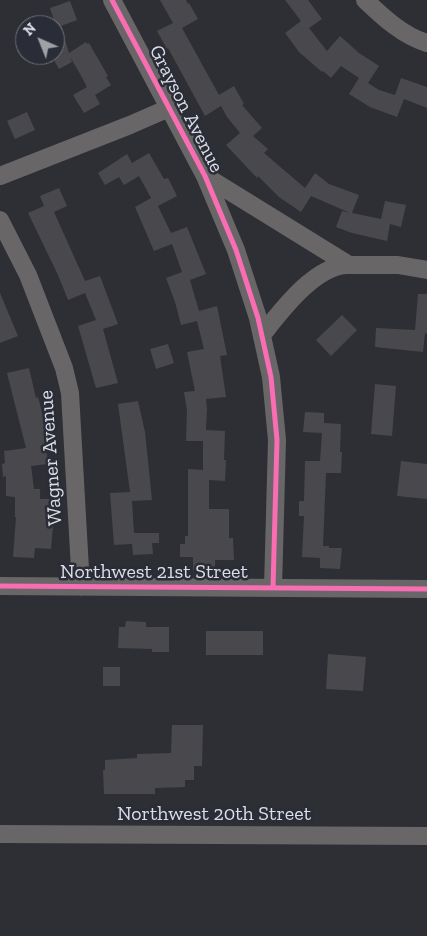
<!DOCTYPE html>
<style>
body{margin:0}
#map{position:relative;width:427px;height:936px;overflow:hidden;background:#2e2f34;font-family:"Zilla Slab",serif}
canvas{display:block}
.north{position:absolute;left:15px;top:15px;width:50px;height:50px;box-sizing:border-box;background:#2a2d38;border:1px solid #71747d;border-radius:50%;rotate:316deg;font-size:14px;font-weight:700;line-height:20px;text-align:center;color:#dcdee5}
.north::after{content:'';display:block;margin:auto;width:18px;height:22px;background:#9fa1a7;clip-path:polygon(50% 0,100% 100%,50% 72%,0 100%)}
</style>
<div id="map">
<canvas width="427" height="936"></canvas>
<div class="north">N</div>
</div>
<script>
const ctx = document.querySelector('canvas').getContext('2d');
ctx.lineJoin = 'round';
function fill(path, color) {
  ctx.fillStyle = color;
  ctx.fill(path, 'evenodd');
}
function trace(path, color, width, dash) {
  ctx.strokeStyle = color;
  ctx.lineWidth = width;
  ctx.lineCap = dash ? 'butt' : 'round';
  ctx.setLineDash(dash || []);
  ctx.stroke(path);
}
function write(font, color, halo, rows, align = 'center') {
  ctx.font = font + ' "Zilla Slab",serif';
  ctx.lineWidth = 5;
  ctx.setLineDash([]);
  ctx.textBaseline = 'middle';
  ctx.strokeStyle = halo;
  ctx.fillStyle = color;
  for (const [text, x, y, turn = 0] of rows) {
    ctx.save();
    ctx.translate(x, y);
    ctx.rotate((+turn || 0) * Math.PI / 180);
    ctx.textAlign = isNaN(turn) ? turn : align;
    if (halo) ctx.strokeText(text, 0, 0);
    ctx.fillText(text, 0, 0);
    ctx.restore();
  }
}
fill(new Path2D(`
 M160 0H186L188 4 189 3 198 19 182 28 219 95 234 86 244 104 242 105 262 128 253 136 268 149 264 153 305 188 315 173 329 184 359 195 352 213 381 219 385 201 406 205 401 227 390 224 387 241 352 233 336 227 342 211 350 213 311 196 301 212 279 197 258 176 257 178 226 145 240 133 227 117 221 106 205 116 168 48 167 49 157 31 173 23Z
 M285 0H308L322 19 309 28 327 51 340 36 359 53 379 66 368 83 379 90 395 95 401 78 427 87V108L404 99 397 117 370 107 349 94 359 78 341 66 331 78 323 71 322 72 299 52 285 33 301 21Z
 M70 1 77 20 61 26 69 53 86 42 87 44 89 43 108 76 106 77 111 85 95 95 100 104 84 113 73 95 87 87 79 72 70 57 72 62 59 69 55 62V23L50 8Z
 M27 112 35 130 15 139 7 121Z
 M149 153 164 179 168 178 177 196 158 206 171 233 187 227 206 274 190 280 199 311 217 306 227 355 220 356 226 397 206 399 207 409 206 430 225 431 224 460H226L225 481 209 480V509H229V538H233L234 560H215V570H193V557H180V544H185V536H188V469L203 470V441H186L187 411 184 392 195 391 187 352 204 349 197 321 181 325 175 302 166 278 182 272 172 244 154 251 135 207 151 198 139 176 124 185 119 177 105 185 98 173 127 154 132 163Z
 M59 188 67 206 54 212 85 281 100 276 118 324 103 329 118 383 96 388 78 326 96 320 85 293 68 300 58 275 28 213 44 206 40 196Z
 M0 293 18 336 0 343Z
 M418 294H427V334L425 333 423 352 375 347 376 328 415 330Z
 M342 315 357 330 331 356 316 340Z
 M168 344 174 363 156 369 150 349Z
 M29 368 36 398 38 397 47 432 44 433 48 464 31 466 34 489H40V499H57V516H54L51 549 35 548 34 558 13 557 16 517H15V497L6 496V476L3 477 2 464 5 463 4 451 26 448 7 373Z
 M375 384 396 386 392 436 371 434Z
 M138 401 145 432 152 500 132 501 134 533H159V543H152L153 554 133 555 132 544 114 545 110 493 130 492 118 404Z
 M305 412 324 413V423L341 424 340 452H342L341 473H326L323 546H329V548H342L340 569 320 568V558L302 557 304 516H299V501H304L305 461H320L322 433 303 432Z
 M401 461 427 464V499L397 496Z
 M126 621 146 622V627H169V652H152V649L118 648 119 627H125Z
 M206 631H263V655H206Z
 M328 654 366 657 363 691 326 689Z
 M103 667H120V686H103Z
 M172 725H203L202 766H194V780H185V787L155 788V794H104L103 770H105V760L137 758V754L171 753Z`), '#49484c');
trace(new Path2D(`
 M112 0 205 176 236 250 258 318 271 377 277 440 273 588
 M365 0C383 17 403 36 427 43
 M0 176 130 125 169 108
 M205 176 349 265H398L427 270
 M0 220 28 275 64 368 70 393 81 587
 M262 335C281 311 316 264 349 265
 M0 586 427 589
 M0 834 427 836`), '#696668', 18);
trace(new Path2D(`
 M112 0 205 176 236 250 258 318 271 377 277 440 273 588
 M0 586 427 589`), '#f96db3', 5);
write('20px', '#dcdee5', '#2a2d38', [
 ["Grayson Avenue",186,109,63],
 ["Wagner Avenue",51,458,-94],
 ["Northwest 21st Street",154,572],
 ["Northwest 20th Street",214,814]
]);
</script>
